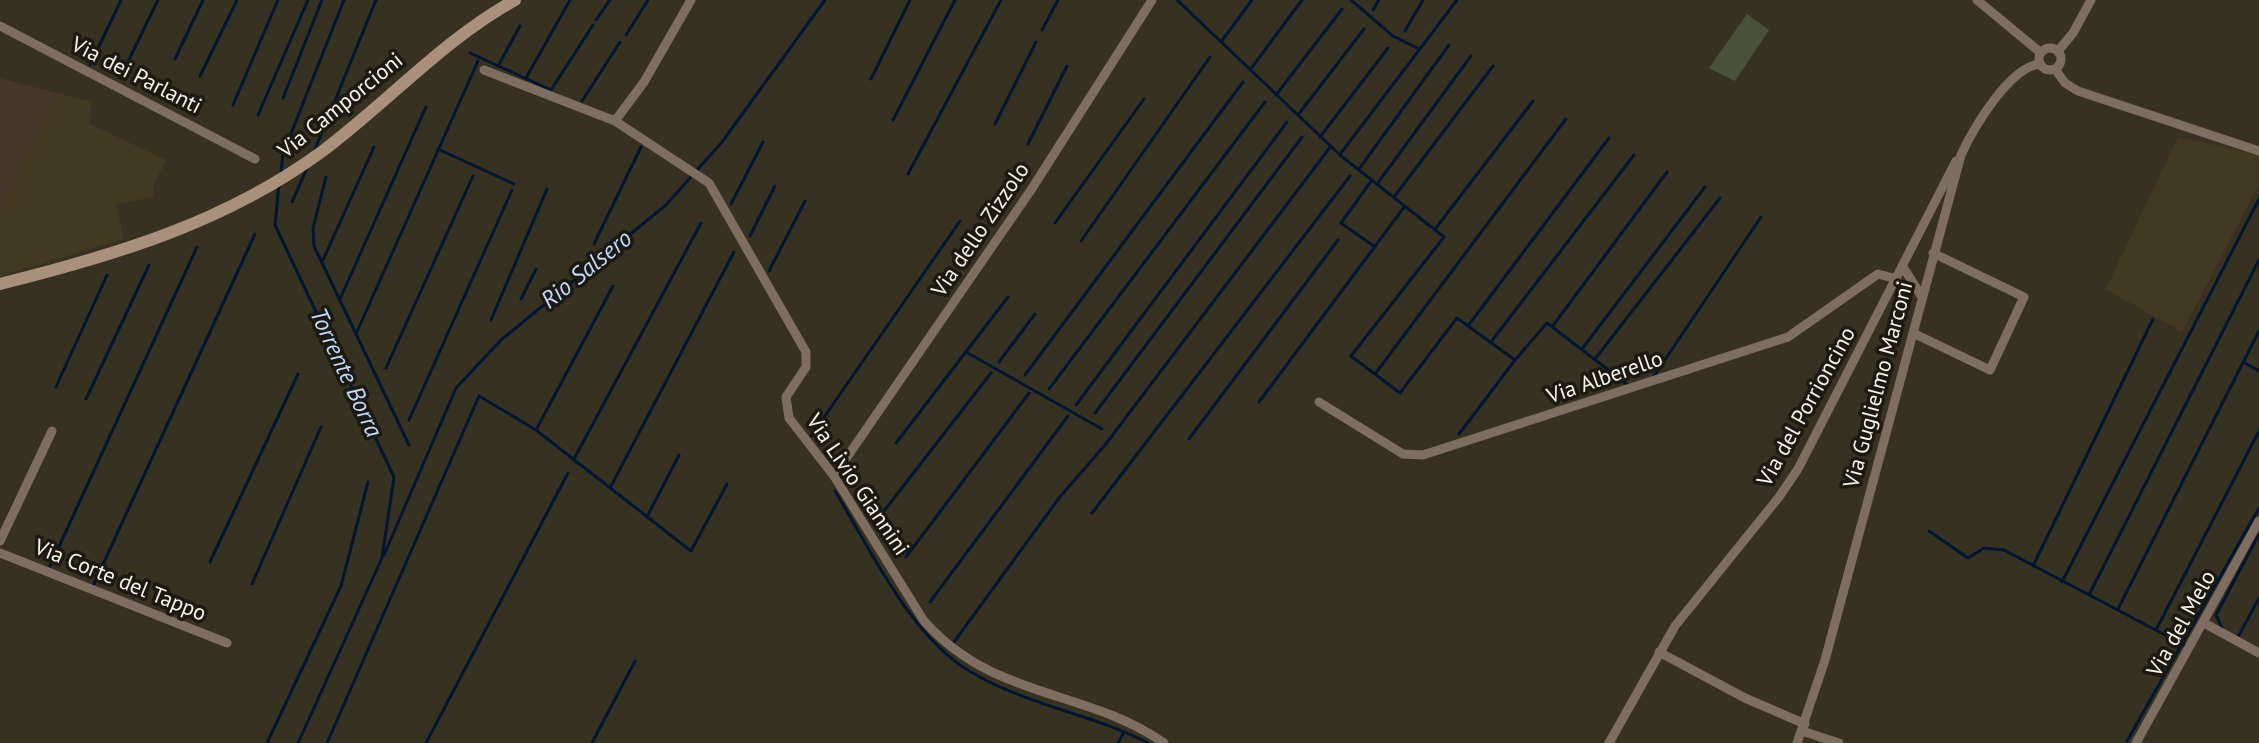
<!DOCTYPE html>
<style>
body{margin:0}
canvas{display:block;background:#373121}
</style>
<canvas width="2259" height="743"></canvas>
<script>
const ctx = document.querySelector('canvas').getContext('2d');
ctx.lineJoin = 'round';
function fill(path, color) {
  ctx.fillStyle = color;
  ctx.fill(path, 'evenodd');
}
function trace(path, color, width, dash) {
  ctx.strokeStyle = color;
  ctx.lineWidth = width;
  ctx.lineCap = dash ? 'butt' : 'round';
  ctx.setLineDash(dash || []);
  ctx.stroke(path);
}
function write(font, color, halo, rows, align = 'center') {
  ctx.font = font + ' "PT Sans",sans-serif';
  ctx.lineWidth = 7;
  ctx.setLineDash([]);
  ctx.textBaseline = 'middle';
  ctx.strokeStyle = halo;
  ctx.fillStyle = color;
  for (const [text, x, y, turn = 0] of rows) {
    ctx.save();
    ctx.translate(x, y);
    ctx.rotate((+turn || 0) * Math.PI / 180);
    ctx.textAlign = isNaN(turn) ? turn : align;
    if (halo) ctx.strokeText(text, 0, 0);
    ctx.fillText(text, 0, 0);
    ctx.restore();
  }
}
fill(new Path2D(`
 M0 78 57 93 0 213Z`), '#45362a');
fill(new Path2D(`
 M57 93 92 102 90 124 166 160 153 186 154 197 116 204 124 239 0 276V213Z
 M2178 137 2259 155V184L2182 332 2106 289Z`), '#413922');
fill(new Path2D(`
 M1747 14 1769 30 1735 81 1709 68Z`), '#495239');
trace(new Path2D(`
 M1177 0 1340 155 1444 237 1351 356 1400 393 1457 318 1515 360
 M1351 0 1393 36 1419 49
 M1373 10 1379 0
 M596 20 610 0
 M1042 30 1058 0
 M1405 31 1423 0
 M626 35 648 0
 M1221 42 1252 0
 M470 53 551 90 593 25
 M175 59 203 0
 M90 65 121 0
 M498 66 520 26
 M1250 70 1302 0
 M200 76 237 0
 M120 78 158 0
 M526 78 570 0
 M871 79 910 0
 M1276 95 1342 9
 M283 98 322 0
 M582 101 620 42
 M233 105 278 0
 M258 115 308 0
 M1298 115 1364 29
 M893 120 955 0
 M995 124 1036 42
 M1320 137 1388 48
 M1028 144 1067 66
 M438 149 514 184
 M314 152 376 0
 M1341 153 1457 0
 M1359 169 1449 45
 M281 172 283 154 344 0
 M908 174 1001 0
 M326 177 313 228 314 246 409 445
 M1372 180 1341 223 1375 247
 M279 184 275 225 394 477 382 558 298 743
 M1377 184 1471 56
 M1394 197 1493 66
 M292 202 308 166
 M731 204 763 142
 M1055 223 1144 99
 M1436 228 1533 101
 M750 236 775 186
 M1081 241 1210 57
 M594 244 641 147
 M323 260 374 147
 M769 271 805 201
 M340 299 426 107
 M521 299 536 269
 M491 320 547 189
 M1468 326 1609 138
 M1552 327 1667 172
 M356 334 478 61
 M1491 342 1634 155
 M1582 349 1705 187
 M966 352 1102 429
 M1595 359 1720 198
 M999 362 1035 314
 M2243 362 2259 371
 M386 368 473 176
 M1375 374 1566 119
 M1025 375 1243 82
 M1654 376 1761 217
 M56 387 107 275
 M1049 389 1265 102
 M86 399 149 265
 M1259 402 1405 206
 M1076 405 1287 122
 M1095 413 1302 137
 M409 420 512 190
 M536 430 613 286
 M1459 434 1515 360 1547 323 1628 385
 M811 436 960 221
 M1189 439 1338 240
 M896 443 1008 297
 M574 459 701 223
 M610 488 734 252
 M835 491C870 549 911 637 971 672 1026 705 1092 714 1148 743
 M1092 513 1350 176
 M648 515 679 455
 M877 520 991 373
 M1929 531 1968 558 1984 548 2004 550 2184 645
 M384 555 456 388 501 340 666 205 722 142 825 0
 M906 557 1029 393
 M210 562 298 374
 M50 566 197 247
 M2033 566 2153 319
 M2062 582 2259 199
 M252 584 321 427
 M93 586 255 234
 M2089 595 2259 260
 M930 602 1068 416
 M2118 609 2259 331
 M2222 628 2216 615 2259 534
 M2156 630 2259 431
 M2238 637 2259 598
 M954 642 1059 498 1105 445 1331 146
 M2127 741 2259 508
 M267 743 341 586 368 482
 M327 743 479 396 536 430 691 551 727 484
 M426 743 568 473
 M592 743 635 661
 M1118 743 1124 732`), '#001632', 3);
trace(new Path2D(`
 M1977 0 2041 53
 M0 26 255 159
 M2039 59a11 11 0 1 1 22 0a11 11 0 1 1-22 0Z
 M2058 51 2073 33 2091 0
 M2055 69 2065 83 2078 91 2259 151
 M484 70 615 121 709 183 806 352V367L786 397 789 418 834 476 924 621C994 700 1085 688 1164 743
 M615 121 644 82 691 0
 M1903 267 1922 297
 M1913 333 1990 370 2024 297 1933 253
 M1319 402 1403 454 1423 455 1788 337 1878 274 1897 279
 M834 476 1031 190 1152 0
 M0 541 52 431
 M0 553 227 643
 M2204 623 2259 653
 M1659 652 1745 698 1805 724
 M1802 731 1839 743
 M1609 743 1675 626 1779 497 1798 469 1956 161
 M1797 743 1825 660 1961 155C1973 129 2009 67 2040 64
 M2136 743 2259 521`), '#7e6e60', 9);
trace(new Path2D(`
 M0 284C116 255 227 222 324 150 389 101 443 40 515 0`), '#a8907a', 12);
write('22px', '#f7f3e9', '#1c1912', [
 ["Via dei Parlanti",136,76,27],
 ["Via Camporcioni",341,106,-39],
 ["Via dello Zizzolo",981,230,-56],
 ["Via Alberello",1605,378,-19],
 ["Via Guglielmo Marconi",1879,385,-75],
 ["Via del Porrioncino",1807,407,-61],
 ["Via Livio Giannini",857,485,56],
 ["Via Corte del Tappo",120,581,22],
 ["Via del Melo",2182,624,-61]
]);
write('italic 24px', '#c0dbfd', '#1c1912', [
 ["Rio Salsero",587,270,-39],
 ["Torrente Borra",345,373,65]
]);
</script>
